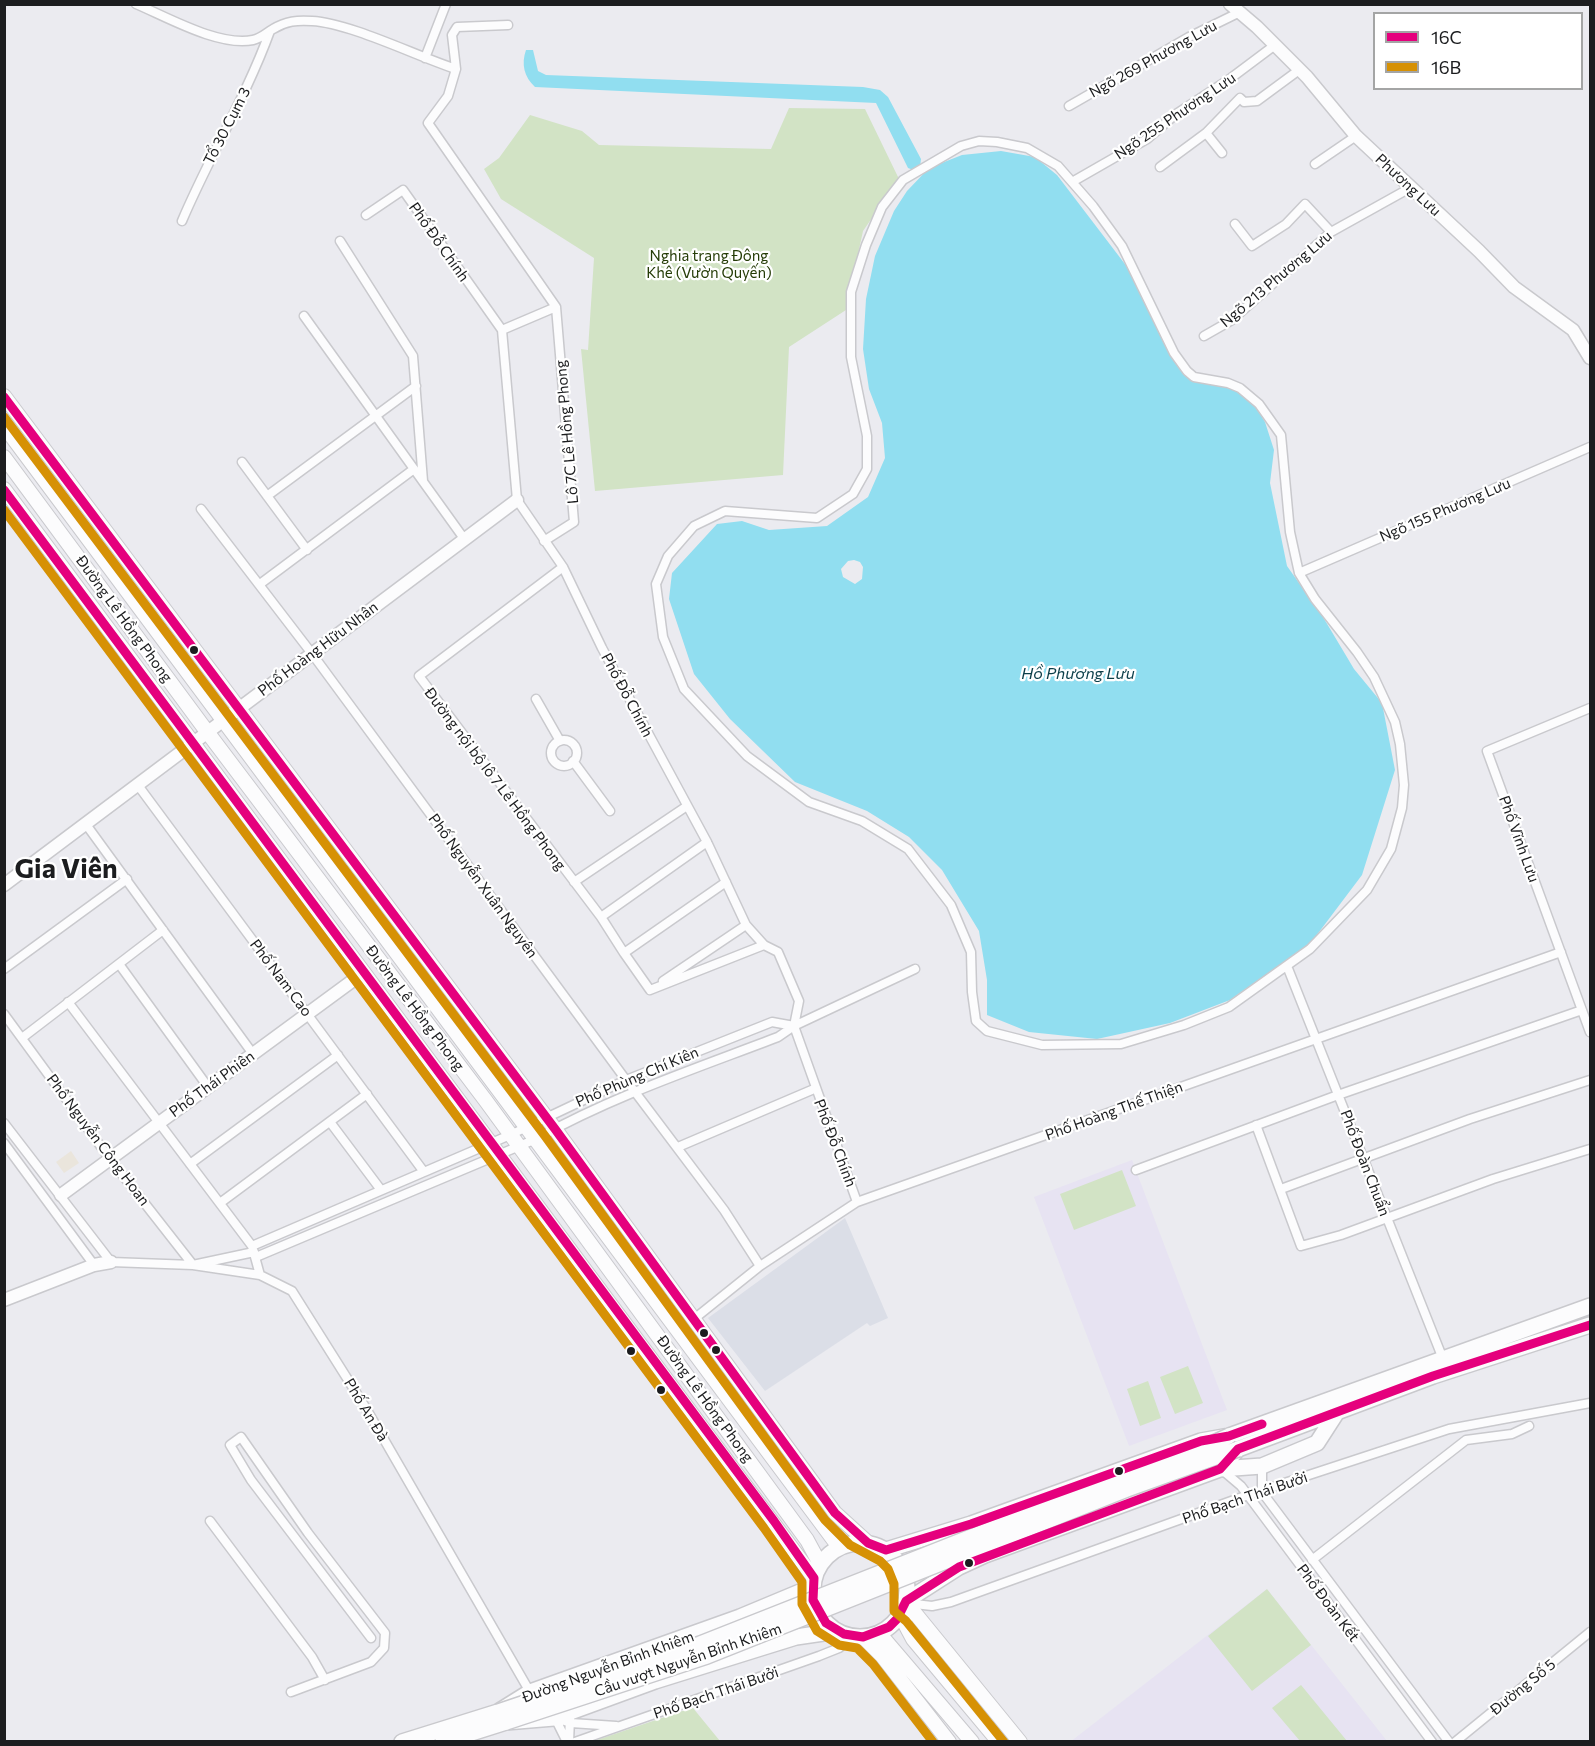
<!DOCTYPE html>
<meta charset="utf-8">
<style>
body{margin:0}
#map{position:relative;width:1595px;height:1746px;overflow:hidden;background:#ebebf0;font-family:Commissioner,sans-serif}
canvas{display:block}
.frame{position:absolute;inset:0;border:6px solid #1c1d1f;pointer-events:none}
.legend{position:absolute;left:1373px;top:12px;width:210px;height:78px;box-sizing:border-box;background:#fff;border:2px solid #a4a5a5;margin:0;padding:8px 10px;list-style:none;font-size:18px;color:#1c1d1f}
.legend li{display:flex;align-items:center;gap:12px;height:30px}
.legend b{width:30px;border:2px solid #a4a5a5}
</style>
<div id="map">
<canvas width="1595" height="1746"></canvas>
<div class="frame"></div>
<ul class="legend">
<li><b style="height:8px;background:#e5007d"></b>16C</li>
<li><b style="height:8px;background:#d69105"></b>16B</li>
</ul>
</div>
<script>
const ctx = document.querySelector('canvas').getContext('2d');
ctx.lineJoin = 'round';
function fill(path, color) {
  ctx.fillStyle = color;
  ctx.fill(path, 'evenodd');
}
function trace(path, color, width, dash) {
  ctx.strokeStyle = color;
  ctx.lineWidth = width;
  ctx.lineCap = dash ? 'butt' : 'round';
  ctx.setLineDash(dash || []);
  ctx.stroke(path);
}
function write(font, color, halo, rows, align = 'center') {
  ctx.font = font + ' Commissioner,sans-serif';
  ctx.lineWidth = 4.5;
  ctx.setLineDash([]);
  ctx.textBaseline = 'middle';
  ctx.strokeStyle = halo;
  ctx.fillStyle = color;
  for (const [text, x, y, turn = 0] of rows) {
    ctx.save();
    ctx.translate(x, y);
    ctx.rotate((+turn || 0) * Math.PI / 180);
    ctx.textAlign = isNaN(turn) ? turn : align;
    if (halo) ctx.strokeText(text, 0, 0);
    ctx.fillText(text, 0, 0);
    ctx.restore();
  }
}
fill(new Path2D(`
 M845 1218 888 1318 870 1326 867 1323 765 1391 708 1318Z`), '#dbdee7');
fill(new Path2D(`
 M1132 1160 1227 1410 1129 1446 1034 1197Z
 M1267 1589 1387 1741 1070 1742Z`), '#e7e3f2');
fill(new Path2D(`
 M71 1151 79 1163 64 1173 56 1162Z`), '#eae5dc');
fill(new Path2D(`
 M789 108 865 109 899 179 863 231 846 310 789 347 783 475 595 491 581 349 588 350 594 258 501 199 484 169 499 158 530 115 582 131 599 145 771 149Z
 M1122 1170 1136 1206 1074 1230 1060 1194Z
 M1188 1366 1203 1403 1175 1414 1160 1377Z
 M1148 1381 1161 1418 1140 1426 1127 1389Z
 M1267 1589 1311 1645 1252 1691 1208 1636Z
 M1301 1685 1347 1741H1300L1272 1708Z
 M693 1708 720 1741H594L691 1708Z`), '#d2e3c5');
fill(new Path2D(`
 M526 50H533L538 71 546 75 863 87 880 90 888 97 921 159 920 167 916 171 908 168 876 103 535 87C524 77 521 64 526 50Z
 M1001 151 1035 157 1057 175 1131 272 1185 376 1234 390 1254 404 1265 422 1274 450 1270 483 1287 566 1323 617 1354 669 1382 703 1395 770 1362 875 1310 944 1230 1000 1170 1023 1097 1039 1029 1032 987 1015V980L979 931 942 870 909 837 867 811 795 782 730 719 694 674 669 599 672 573 717 524 742 521 769 530 827 526 868 497 885 458 882 423 869 389 863 349 866 299 875 256 894 211 907 191 929 168 962 155ZM854 560 860 562 863 567 862 579 855 584 843 577 841 569 848 561Z`), '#91def0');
const street = new Path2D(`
 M136 4C167 17 219 47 253 40 262 38 266 33 273 29 286 21 297 20 312 21 350 23 416 56 456 69L448 96 428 123 556 307 574 522 544 541
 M425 58 446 4
 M456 69 452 35 457 27 508 25
 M1069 106 1189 37 1238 13
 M1206 133 1222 153
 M979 141 997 142 1027 148 1058 166 1093 206 1122 246 1174 353 1187 371 1194 377 1228 383 1240 388 1259 404 1281 435 1290 532 1299 573 1315 599 1357 652 1374 677 1395 722 1400 744 1404 785 1402 808 1391 849 1367 890 1310 949 1229 1007 1184 1025 1121 1044 1042 1045 987 1031 976 1021 972 992 971 952 951 905 908 849 862 821 809 802 747 756 684 689 663 637 656 584 668 556 694 526 725 511 817 518 853 494 867 469V436L851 357V292L866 245 882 207 903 180 961 146Z
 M1315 164 1356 136
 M1160 167 1206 133 1240 98 1244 102 1257 101 1299 70
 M1072 182 1147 139 1176 114 1231 78 1275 45
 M366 215 403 190 502 330 517 500 563 567 602 648 707 842 746 925 764 945 778 952 799 1001 794 1026 857 1202
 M182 221C209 157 246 97 270 31
 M1235 224 1252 246 1286 224 1305 204 1331 232
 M340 241 413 356 423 481
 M304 316 465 540
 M502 330 556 307
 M1204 336 1232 320 1331 232 1410 188
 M242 462 307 550
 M267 496 416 386
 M201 509 313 655 626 1080 724 1210 760 1266
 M563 567 419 676 601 917
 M1299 573 1590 447
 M260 584 414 469
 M536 699 560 741
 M1590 708 1487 751 1590 1032
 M551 753a13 13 0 1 1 26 0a13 13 0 1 1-26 0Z
 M573 761 610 811
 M137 784 424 1172
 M85 823 253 1054
 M574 882 687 806
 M624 953 601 917 707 842
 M119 964 208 1087
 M1287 966 1443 1359
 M4 969 127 879
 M663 981 746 925
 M650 990 624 953 726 882
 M650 990 764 945
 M68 1002 252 1246 260 1275
 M4 1014 110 1159 193 1265 254 1252
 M22 1038 163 930
 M330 1122 381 1190
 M4 1123 111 1262 193 1265 260 1275 292 1291 367 1410 530 1692
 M1256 1125 1301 1246 1341 1235 1493 1179 1590 1149
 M4 1143 94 1265
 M678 1147 814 1089
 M190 1164 338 1055
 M1136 1170 1338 1095 1582 1010
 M1281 1189 1470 1119 1590 1080
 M220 1203 367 1094
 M252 1246 510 1135 626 1080 772 1022 794 1026
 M256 1257 536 1139C613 1096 697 1068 778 1037L794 1026 915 969
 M694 1319 760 1266 857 1202 1561 952
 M1262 1466V1492L1449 1742
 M1221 1469 1241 1486 1432 1742
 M210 1521 312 1657 325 1680
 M1312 1560 1466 1440 1512 1434 1529 1426
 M906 1603 932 1606 951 1602 1248 1495 1449 1429 1590 1403
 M291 1692 371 1662 384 1648 385 1633 308 1533 241 1437 230 1445 251 1480 371 1638
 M555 1718 567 1742
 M558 1719 571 1723 616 1726
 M569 1742 570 1718
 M575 1742 819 1656 839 1648 853 1636
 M1455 1742 1590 1632`);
const secondary = new Path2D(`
 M1230 4 1257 27 1307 77 1356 136 1479 251 1514 287 1573 330 1590 358
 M4 885 517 500
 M61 1195 363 973
 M4 1300 94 1265 111 1262`);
const primary = new Path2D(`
 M4 396 555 1129 835 1513 868 1543
 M4 426 839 1547
 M4 457 208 733 486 1101 807 1540 820 1564
 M4 489 814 1578
 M904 1605 914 1612 1020 1742
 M903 1610 905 1624 913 1639 999 1742
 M879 1633 972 1742
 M863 1637 882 1656 949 1742`);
const highway = new Path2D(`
 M1220 1469 1262 1466 1317 1443 1337 1412
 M813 1590a47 47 0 1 1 94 0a47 47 0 1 1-94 0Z
 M886 1550 971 1524 1201 1441 1229 1436 1590 1306
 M906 1601 959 1567 985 1555 1220 1469 1238 1449 1433 1376 1590 1325
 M402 1742 498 1712 530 1692 740 1617 812 1587
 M443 1742 506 1722 554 1718 655 1681 751 1651 796 1637 837 1631`);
trace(street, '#c9c9cd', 11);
trace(secondary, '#c9c9cd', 15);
trace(primary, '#c9c9cd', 16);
trace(highway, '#c9c9cd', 18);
trace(street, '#fcfcfd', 8);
trace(secondary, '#fcfcfd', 12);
trace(primary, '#fcfcfd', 14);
trace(highway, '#fcfcfd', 15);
const highwayBridge = new Path2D(`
 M498 1712 700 1644 1121 1478 1188 1455 1229 1436
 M506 1722 707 1656 1127 1489 1238 1449`);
trace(highwayBridge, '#c9c9cd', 18, []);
trace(highwayBridge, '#fcfcfd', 15);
trace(new Path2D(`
 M4 397 555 1129 835 1513 868 1543 886 1550 971 1524 1201 1441 1229 1436 1262 1424
 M4 490 774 1521 814 1578 813 1600 826 1623 844 1634 863 1637 889 1627 897 1619 906 1601 959 1567 1220 1469 1238 1449 1433 1376 1590 1325`), '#e5007d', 9);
trace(new Path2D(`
 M4 417 545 1136 825 1520 850 1545 880 1561 888 1569 894 1584V1611L906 1621 1004 1742
 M4 510 764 1528 802 1582V1604L817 1631 839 1645 857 1648 873 1664 933 1742`), '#d69105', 9);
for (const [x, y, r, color] of [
 [194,650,5,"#1c1d1f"],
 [704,1333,5,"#1c1d1f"],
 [716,1350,5,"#1c1d1f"],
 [631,1351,5,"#1c1d1f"],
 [661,1390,5,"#1c1d1f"],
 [1119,1471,5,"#1c1d1f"],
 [969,1563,5,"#1c1d1f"]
]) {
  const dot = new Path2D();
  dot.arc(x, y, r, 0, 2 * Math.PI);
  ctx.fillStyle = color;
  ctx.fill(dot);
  trace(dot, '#fff', 2);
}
write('15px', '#1c1d1f', '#fff', [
 ["Ngõ 269 Phương Lưu",1153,59,-29],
 ["Ngõ 255 Phương Lưu",1175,116,-34],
 ["Tổ 30 Cụm 3",227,126,-63],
 ["Phương Lưu",1408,185,43],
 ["Phố Đỗ Chính",439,242,55],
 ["Ngõ 213 Phương Lưu",1276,279,-40],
 ["Lô 7C Lê Hồng Phong",567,432,-95],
 ["Ngõ 155 Phương Lưu",1445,510,-23],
 ["Đường Lê Hồng Phong",124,619,54],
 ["Phố Hoàng Hữu Nhân",318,649,-37],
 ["Phố Đỗ Chính",627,695,62],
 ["Đường nội bộ lô 7 Lê Hồng Phong",495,779,53],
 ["Phố Vĩnh Lưu",1519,839,70],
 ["Phố Nguyễn Xuân Nguyên",483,886,54],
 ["Phố Nam Cao",281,978,53],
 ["Đường Lê Hồng Phong",415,1008,53],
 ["Phố Phùng Chí Kiên",637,1077,-23],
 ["Phố Thái Phiên",212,1084,-36],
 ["Phố Hoàng Thế Thiện",1114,1111,-20],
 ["Phố Nguyễn Công Hoan",98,1140,53],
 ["Phố Đỗ Chính",835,1143,69],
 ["Phố Đoàn Chuẩn",1365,1163,69],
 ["Đường Lê Hồng Phong",705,1399,54],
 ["Phố An Đà",366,1410,59],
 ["Phố Bạch Thái Bưởi",1245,1498,-19],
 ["Phố Đoàn Kết",1328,1603,53],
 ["Cầu vượt Nguyễn Bỉnh Khiêm",688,1660,-19],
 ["Đường Nguyễn Bỉnh Khiêm",608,1667,-20],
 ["Đường Số 5",1523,1687,-39],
 ["Phố Bạch Thái Bưởi",716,1693,-19]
]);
write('15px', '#253c07', '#fff', [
 ["Nghia trang Đông",709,256],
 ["Khê (Vườn Quyến)",709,273]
]);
write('italic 16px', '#0b3e49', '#fff', [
 ["Hồ Phương Lưu",1078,674]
]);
write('bold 27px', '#1c1d1f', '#fff', [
 ["Gia Viên",66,869]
]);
</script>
